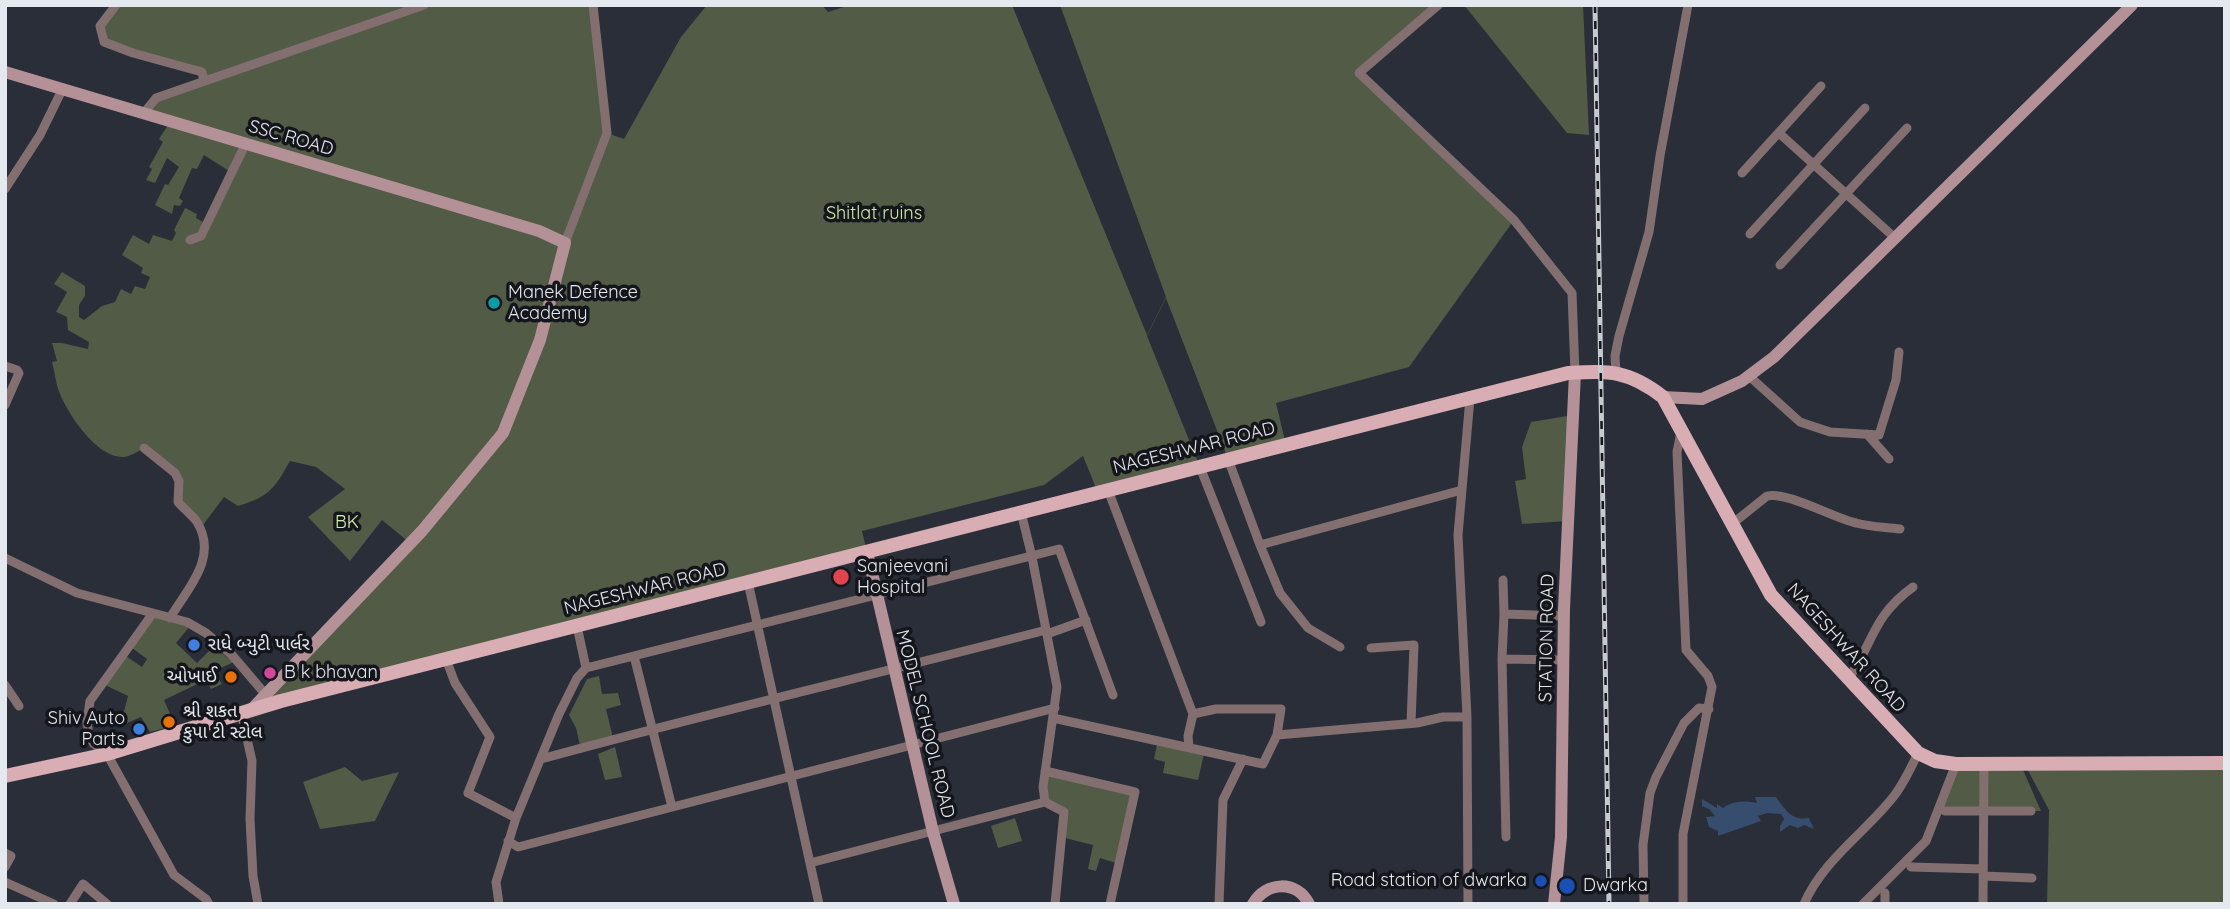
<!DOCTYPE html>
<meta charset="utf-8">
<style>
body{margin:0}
#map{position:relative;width:2230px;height:909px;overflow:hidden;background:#292e38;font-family:Quicksand,sans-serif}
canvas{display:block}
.frame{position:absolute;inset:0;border:7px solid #e4e8ef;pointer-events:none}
</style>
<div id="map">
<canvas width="2230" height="909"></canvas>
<div class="frame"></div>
</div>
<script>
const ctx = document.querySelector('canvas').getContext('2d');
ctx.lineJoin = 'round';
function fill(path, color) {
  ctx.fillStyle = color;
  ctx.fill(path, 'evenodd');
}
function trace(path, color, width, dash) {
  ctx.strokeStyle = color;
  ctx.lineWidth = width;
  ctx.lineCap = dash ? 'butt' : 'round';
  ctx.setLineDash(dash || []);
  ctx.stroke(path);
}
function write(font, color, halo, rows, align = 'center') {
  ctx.font = font + ' Quicksand,"Noto Sans Gujarati",sans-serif';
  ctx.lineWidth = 7;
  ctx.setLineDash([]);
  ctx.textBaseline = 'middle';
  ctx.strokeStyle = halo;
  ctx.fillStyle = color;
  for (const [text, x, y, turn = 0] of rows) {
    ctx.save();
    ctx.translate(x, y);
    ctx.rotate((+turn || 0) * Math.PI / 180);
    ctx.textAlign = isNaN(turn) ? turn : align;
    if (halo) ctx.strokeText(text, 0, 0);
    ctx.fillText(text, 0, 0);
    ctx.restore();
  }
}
fill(new Path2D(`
 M116 5H593L607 133 624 139 681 37 707 5H822L828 12 850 5H1012L1147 335 1166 297 1060 5H1446L1360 73 1514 220 1409 367 1276 403 1286 445 1228 459 1166 298 1147 336 1200 467 1098 493 1083 456 1044 485 862 531 867 552 252 709 410 543 382 520 350 561 308 517 345 489 316 467 290 461C275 488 269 497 238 506L224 497 200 529 178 502 179 481 144 448C137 452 131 456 124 457 98 459 69 416 60 394 56 385 55 373 52 362L57 361 52 343H62L88 349 89 342 68 330 67 317 56 312 67 292 54 284 62 272 85 286V296L79 305V317L84 320 102 306 115 302 121 289 131 294 135 286 145 289 150 277 141 273 143 268 122 255 133 235 149 244 153 235 172 241 176 233 174 230 185 208 197 214 196 218 207 224 229 171 204 155 197 169 192 168 179 198 183 201 180 206 174 205 172 214 155 205 165 184 168 185 179 167 167 158 155 183 146 180 152 169 149 167 163 142 159 139 170 122 143 114 156 98 203 82 202 72 104 42 100 26Z
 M1464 5H1583L1589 135 1567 133Z
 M1573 415 1569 521 1522 524 1515 481 1526 479 1522 447 1531 422Z
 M152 617 190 626 176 643 197 663 213 647 234 662 214 671 222 684 211 689 206 680 164 700 171 716 162 720 166 728 150 732 141 717 127 723 125 718 122 719 128 696 103 684 126 656 142 667 147 659 132 648Z
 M599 676 602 694 618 693 621 705 606 709 613 738 580 746 576 728 569 715 587 679Z
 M1158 740 1205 750 1198 780 1163 773 1165 762 1154 759Z
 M615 747 622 777 605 780 598 754Z
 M2020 763 2041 811H1940L1956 764Z
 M2024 763H2225V904H2047L2049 810Z
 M345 767 362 781 399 772 375 821 320 829 303 782Z
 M1045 771 1135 792 1119 864 1100 858 1096 871 1088 869 1093 845 1061 837 1064 812 1045 802Z
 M1015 818 1022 841 998 848 991 826Z`), '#515b45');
fill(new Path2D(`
 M1755 797H1776C1786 810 1791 821 1809 818L1814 829 1804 825 1798 828 1790 825 1780 832V826L1784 819 1781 814 1767 813 1758 816 1761 821 1718 836V831L1709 827 1706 817 1715 816 1709 809 1702 806V799L1717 808V804L1723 808C1731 801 1746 800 1757 803Z`), '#364d6d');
trace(new Path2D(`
 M116 5 100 26 104 42 133 53 202 72 204 81
 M1438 5 1359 73 1514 220 1572 293 1575 373
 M143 114 156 98 424 5
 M1779 133 1895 238
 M1742 173 1821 86
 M5 189 40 135 62 90
 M1750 234 1865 108
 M190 240 201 236 246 143
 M565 243 607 133 593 5
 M1780 265 1907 128
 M5 366 17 370 19 373 5 405
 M1616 373 1615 356 1619 336 1649 232 1660 156 1688 5
 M1749 376 1800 422 1830 432 1879 435 1896 380 1899 352
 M1681 432 1677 452 1686 650 1708 676 1712 687 1683 834V904
 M1867 434 1889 459
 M144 448 175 473 179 481 178 502C184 509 192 515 197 522 219 558 187 589 170 618
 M1228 459 1260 545 1462 490
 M1200 467 1261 622
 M1108 490 1193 714
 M1021 512 1032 557 1057 687 1043 787 1045 802 1064 812 1055 904
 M1732 524 1767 496C1787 491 1833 518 1856 523 1870 527 1885 527 1900 529
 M1260 545 1280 593 1308 628 1340 647
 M5 558 77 593 187 622 206 633 232 655 266 695
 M1503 580 1504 614
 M748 582 819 904
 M153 613 90 701 87 722 89 736 94 744 107 754 174 875 206 899 209 904
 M577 626 586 668
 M1047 634 1086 620
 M1371 648 1414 645 1411 723
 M634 656 672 807
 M446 659 455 683 490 737 468 793 516 818
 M1502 659 1506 837
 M1563 660 1502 659 1504 614 1564 616
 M1849 678C1874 641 1873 616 1913 587
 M5 685 19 706
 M241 712 252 761 250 819 253 876 258 904
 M1467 717 1458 535 1470 398
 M1053 718 1263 764 1277 735 1281 709H1216L1193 714 1188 736 1189 747
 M1277 735 1417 723 1443 717H1467L1468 904
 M541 759C708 713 878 674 1046 630
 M1045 771 1135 792 1110 904
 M1945 811H2031
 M508 841 518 847 1055 708
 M5 853 11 856 5 867
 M810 863 1045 802
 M1911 867 1983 869
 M1983 876 2032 878
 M5 882 54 904
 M70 904 83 884 107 904
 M499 904 496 882 516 818 559 714 577 678 586 668 1059 549 1113 695
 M1219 904 1223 800 1243 759
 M1644 904 1643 845 1650 793 1656 777 1684 723 1699 708 1709 709
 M1804 904C1823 860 1865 833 1894 796 1904 783 1911 768 1918 753
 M1863 904 1926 841 1956 764
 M1885 904V893
 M1983 904 1984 763`), '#836e70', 9);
trace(new Path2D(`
 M5 72 539 231 565 243 540 340 503 433 422 531 252 709
 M1663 397 1702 399 1742 381 1774 357 2132 5
 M867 552 933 832 954 904
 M1253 904C1266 881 1297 880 1309 904
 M1554 904 1561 837 1564 609 1575 373`), '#b39196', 12);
trace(new Path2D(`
 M5 776 107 754 281 701 1568 373C1610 371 1628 370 1663 397L1771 595 1918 753 1935 761 1956 764 2225 763`), '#d8adb3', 14);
const rail = new Path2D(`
 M1595 5 1609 904`);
trace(rail, '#c6cad1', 5);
trace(rail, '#14161b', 2.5, [8]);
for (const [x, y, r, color] of [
 [494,303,7,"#0f9aa8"],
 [841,577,9,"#e0444e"],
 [194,645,7,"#3f7fe0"],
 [270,673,7,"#d1479c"],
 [231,677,7,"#e8710a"],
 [169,722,7,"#e8710a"],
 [139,729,7,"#3f7fe0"],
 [1541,881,7,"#1a4fb4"],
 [1567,886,9,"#1a4fb4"]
]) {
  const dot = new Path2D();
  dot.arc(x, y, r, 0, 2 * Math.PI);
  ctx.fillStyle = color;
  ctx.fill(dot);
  trace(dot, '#14161b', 2.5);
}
write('18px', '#e4e8ef', '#14161b', [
 ["SSC ROAD",291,138,16],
 ["NAGESHWAR ROAD",1194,448,-14],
 ["NAGESHWAR ROAD",645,589,-14],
 ["STATION ROAD",1547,638,-89],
 ["NAGESHWAR ROAD",1846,648,48],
 ["MODEL SCHOOL ROAD",925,724,76]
]);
write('18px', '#d0ebaa', '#14161b', [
 ["Shitlat ruins",874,214],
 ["BK",347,523]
]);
write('18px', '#e4e8ef', '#14161b', [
 ["Manek Defence",508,293],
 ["Academy",508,314],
 ["Sanjeevani",857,567],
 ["Hospital",857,588],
 ["રાધે બ્યુટી પાર્લર",208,645],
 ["B k bhavan",284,673],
 ["ઓખાઈ",217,677,"right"],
 ["શ્રી શકત",183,712],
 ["કુપા ટી સ્ટોલ",183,733],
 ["Shiv Auto",125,719,"right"],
 ["Parts",125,740,"right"],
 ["Road station of dwarka",1527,881,"right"],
 ["Dwarka",1583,886]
], 'left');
</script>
